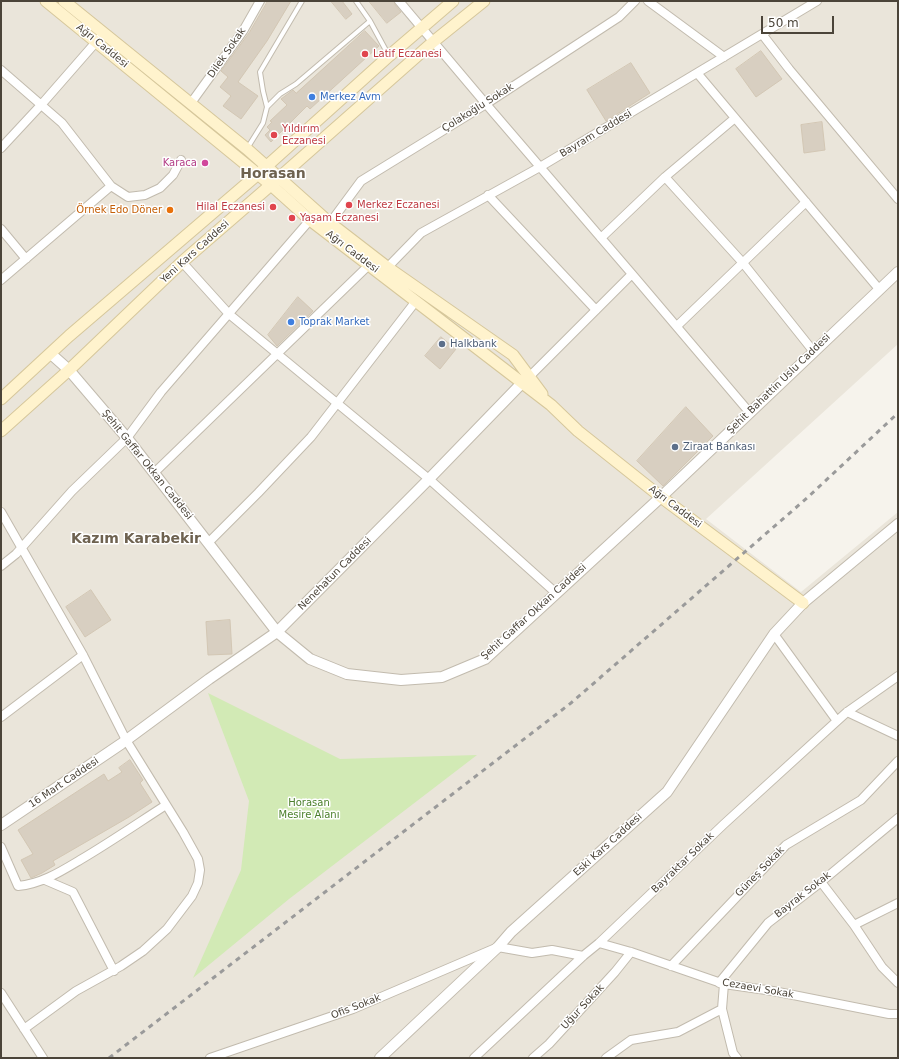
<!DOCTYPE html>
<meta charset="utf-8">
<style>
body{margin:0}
#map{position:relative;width:899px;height:1059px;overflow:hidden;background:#f6f3ec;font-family:"DejaVu Sans",sans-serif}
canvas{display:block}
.frame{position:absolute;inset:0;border:2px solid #4b4439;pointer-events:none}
.scale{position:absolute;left:761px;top:16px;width:73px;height:18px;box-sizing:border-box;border:2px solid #4b4439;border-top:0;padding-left:5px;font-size:12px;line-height:14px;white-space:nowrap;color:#4b4439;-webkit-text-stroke:3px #fff;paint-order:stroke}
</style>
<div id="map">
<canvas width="899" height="1059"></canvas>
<div class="frame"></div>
<div class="scale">50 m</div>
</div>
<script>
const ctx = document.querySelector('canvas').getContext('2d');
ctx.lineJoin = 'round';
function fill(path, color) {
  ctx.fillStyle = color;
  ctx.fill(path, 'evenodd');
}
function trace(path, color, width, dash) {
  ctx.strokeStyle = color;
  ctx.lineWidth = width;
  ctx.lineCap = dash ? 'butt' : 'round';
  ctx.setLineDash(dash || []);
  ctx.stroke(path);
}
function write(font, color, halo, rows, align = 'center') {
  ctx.font = font + ' "DejaVu Sans",sans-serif';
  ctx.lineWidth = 3;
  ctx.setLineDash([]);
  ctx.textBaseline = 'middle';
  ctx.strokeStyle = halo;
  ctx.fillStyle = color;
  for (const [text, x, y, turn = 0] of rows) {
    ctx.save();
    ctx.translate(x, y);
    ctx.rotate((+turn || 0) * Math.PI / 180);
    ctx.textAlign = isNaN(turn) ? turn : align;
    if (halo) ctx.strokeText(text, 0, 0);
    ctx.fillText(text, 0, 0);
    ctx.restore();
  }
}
fill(new Path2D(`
 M1 1H898V344L706 519 801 592 898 512V1058H1Z`), '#eae5da');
fill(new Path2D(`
 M208 693 340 759 477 755 289 899 193 978 241 870 249 801Z`), '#d2eab5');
const building = new Path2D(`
 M268 1H291L267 41 238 82 258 96 241 119 223 106 231 96 220 87 228 77 221 71 249 33Z
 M331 1H342L352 14 346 19Z
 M369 1H394L395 5 401 12 387 23Z
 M365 31 379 46 310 109 307 106 271 142 265 135 270 130 267 127 272 122 270 121 287 105 281 99 293 90 296 93Z
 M761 51 782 79 756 97 736 69Z
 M631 63 650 93 606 121 587 90Z
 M822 122 825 150 804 153 801 125Z
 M298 297 313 311 277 346 268 335Z
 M441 337 456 349 440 369 425 356Z
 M686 407 713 436 663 486 637 461Z
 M91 590 111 620 85 637 66 607Z
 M230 620 232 654 208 655 206 622Z
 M130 760 143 780 140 783 152 802 129 817 53 861 55 865 42 873 31 878 21 860 33 854 18 830 104 774 108 781 122 772 119 768Z`);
fill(building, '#d8cfc1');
trace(building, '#d3c7b4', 1);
const service = new Path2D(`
 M356 1 370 21 389 56
 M267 107 280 94 296 84 370 21
 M248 147 263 123 267 107 263 91 260 72 302 1`);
const minor = new Path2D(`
 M399 1 486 104 632 274 750 413
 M648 1 724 57
 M762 34 789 69 898 199
 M1 70 62 123 111 186 128 197 145 195 160 188 173 175 181 160
 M698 74 879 289
 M191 103 243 31 260 1
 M1 148 41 105 103 34
 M665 177 743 263 814 352
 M488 195 596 310
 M330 223 361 181 486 104 619 17 635 1
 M1 229 26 259
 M601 238 665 177 735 118
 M182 262 229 314 429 479 556 593
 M384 271 421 233 540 167 817 1
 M1 280 111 186
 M677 326 806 202
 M526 380 632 274
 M154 473 369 265
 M1 512 83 655 126 740 183 832 198 859 200 870 198 883 192 896 167 929 143 951 121 966 76 991 24 1029
 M208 543 258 493 311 437 416 301
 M1 566 16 554 72 491 127 438 161 392 310 220
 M774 634 837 721
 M847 712 898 736
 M1 717 83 655
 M1 847 18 886C41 884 60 872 80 860 109 843 138 823 166 805
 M45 880 73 892 114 971
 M821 882 854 925 882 967 898 983
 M854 925 898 903
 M599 943 631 952 724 984 773 991 889 1014H898
 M671 966 786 845 861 800 898 761
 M719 983 768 923 821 882 898 818
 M1 993 43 1058
 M722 1009 733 1053 737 1058
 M210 1058 353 1009 498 947 532 953 552 950 583 956
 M474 1058 583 956 599 943 724 824 837 721 847 712 898 676
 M533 1058 549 1044 615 972 631 952
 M606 1058 631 1040 678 1032 722 1009 724 984`);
const tertiary = new Path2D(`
 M51 354 69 370 127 438 277 632 310 659 347 674 401 680 442 677 485 659 661 497 898 272
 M1 825 121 744 209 679 277 632 429 479 522 383
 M380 1058 498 947 511 932 667 792 774 634 803 603 898 524`);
const secondary = new Path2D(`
 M46 1 271 185 310 220 551 405 578 431 661 497 803 603
 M64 1 247 149 330 223 387 267 513 355 542 394
 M1 399 69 336 258 174 389 56 453 1
 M1 431 69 370 182 262 280 177 433 42 484 1`);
trace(service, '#c2bbae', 6);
trace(minor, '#c2bbae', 10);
trace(tertiary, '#c2bbae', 12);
trace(secondary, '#d6c79b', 13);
trace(service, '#fff', 4);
trace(minor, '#fff', 8);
trace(tertiary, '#fff', 10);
trace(secondary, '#fff3cd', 11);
trace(new Path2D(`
 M109 1058 571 703 807 498 898 413`), '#9a9a9a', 3, [5, 5]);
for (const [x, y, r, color] of [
 [365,54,4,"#e0444e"],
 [312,97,4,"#3f7fe0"],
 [274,135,4,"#e0444e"],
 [205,163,4,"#d1479c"],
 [349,205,4,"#e0444e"],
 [273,207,4,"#e0444e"],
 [170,210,4,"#e8710a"],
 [292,218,4,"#e0444e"],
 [291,322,4,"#3f7fe0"],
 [442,344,4,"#5c6f8a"],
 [675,447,4,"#5c6f8a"]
]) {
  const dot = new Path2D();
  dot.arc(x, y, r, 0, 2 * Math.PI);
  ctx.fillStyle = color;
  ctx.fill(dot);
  trace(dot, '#fff', 1.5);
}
write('10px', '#4b4439', '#fff', [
 ["Ağrı Caddesi",102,46,39],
 ["Dilek Sokak",227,53,-55],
 ["Çolakoğlu Sokak",478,108,-32],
 ["Bayram Caddesi",596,134,-31],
 ["Yeni Kars Caddesi",195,252,-42],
 ["Ağrı Caddesi",352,252,37],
 ["Şehit Bahattin Uslu Caddesi",779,384,-44],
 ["Şehit Gaffar Okkan Caddesi",147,465,51],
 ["Ağrı Caddesi",675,507,37],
 ["Nenehatun Caddesi",335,574,-45],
 ["Şehit Gaffar Okkan Caddesi",534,612,-42],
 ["16 Mart Caddesi",64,783,-34],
 ["Eski Kars Caddesi",608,845,-42],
 ["Bayraktar Sokak",683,863,-44],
 ["Güneş Sokak",760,872,-46],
 ["Bayrak Sokak",803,895,-38],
 ["Cezaevi Sokak",758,989,10],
 ["Ofis Sokak",356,1007,-21],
 ["Uğur Sokak",583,1007,-47]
]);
write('10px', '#be3a42', '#fff', [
 ["Latif Eczanesi",373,54],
 ["Yıldırım",282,129],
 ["Eczanesi",282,141],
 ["Merkez Eczanesi",357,205],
 ["Hilal Eczanesi",265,207,"right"],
 ["Yaşam Eczanesi",300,218]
], 'left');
write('10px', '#366cbe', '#fff', [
 ["Merkez Avm",320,97],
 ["Toprak Market",299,322]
], 'left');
write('10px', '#b23c85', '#fff', [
 ["Karaca",197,163]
], 'right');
write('10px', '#c56008', '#fff', [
 ["Örnek Edo Döner",162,210]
], 'right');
write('10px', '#4e5e75', '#fff', [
 ["Halkbank",450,344],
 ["Ziraat Bankası",683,447]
], 'left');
write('10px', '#4a7f2a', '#fff', [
 ["Horasan",309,803],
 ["Mesire Alanı",309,815]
]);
write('bold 14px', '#6e6250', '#fff', [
 ["Horasan",273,174],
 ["Kazım Karabekir",136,539]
]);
</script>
